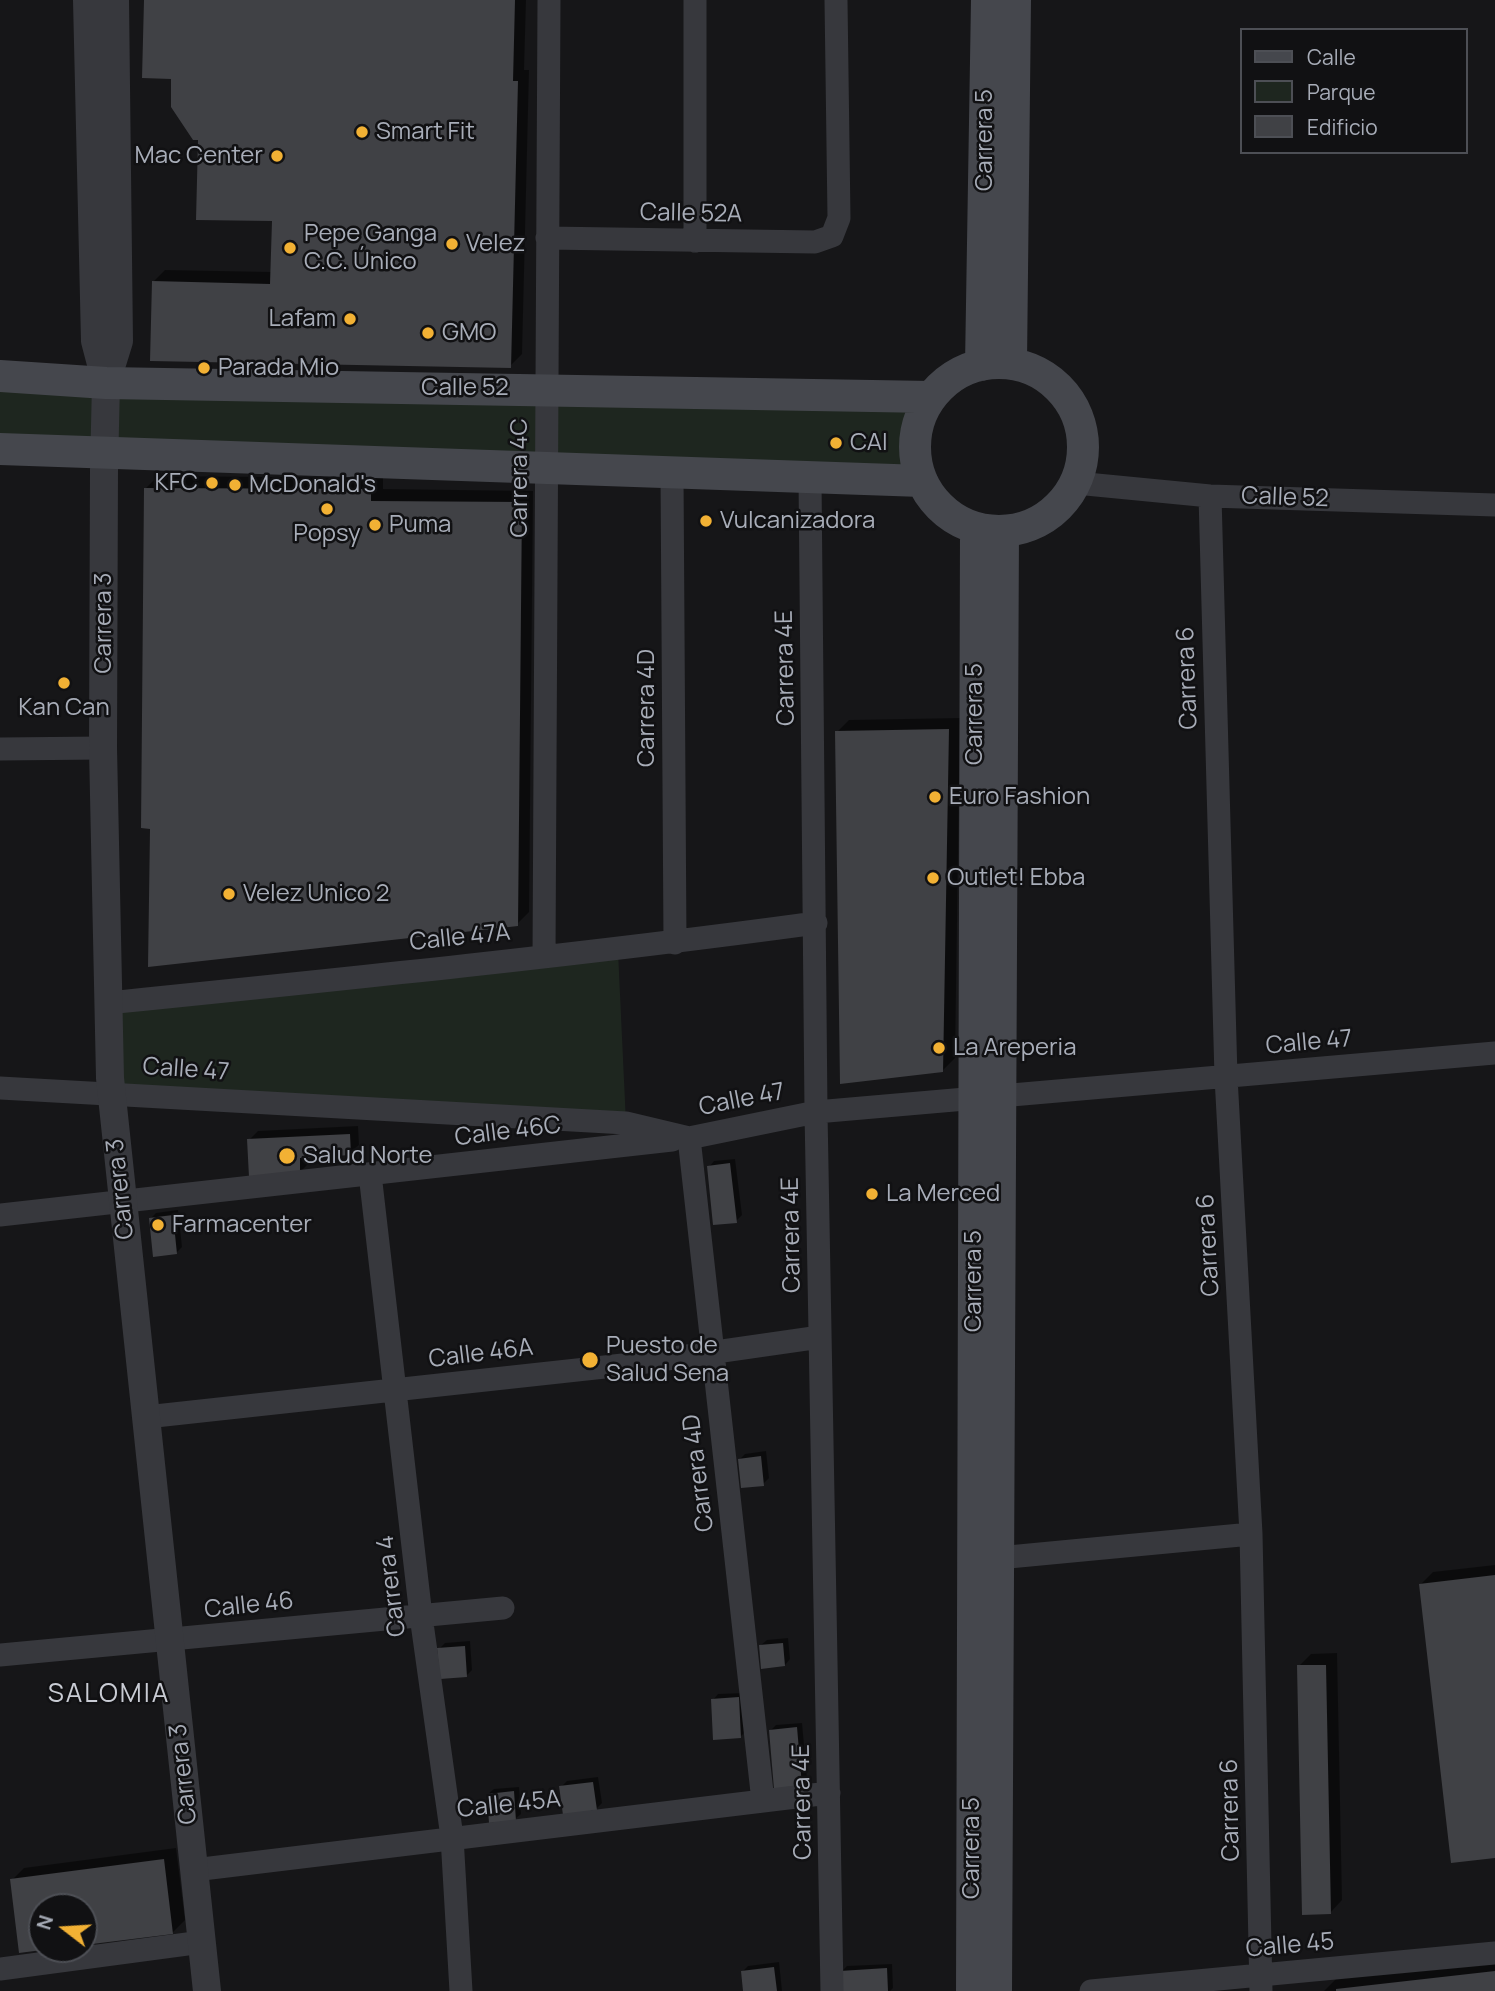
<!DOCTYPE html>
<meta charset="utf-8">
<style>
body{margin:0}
#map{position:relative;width:1495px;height:1991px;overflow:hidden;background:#161618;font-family:Manrope,sans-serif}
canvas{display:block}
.legend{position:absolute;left:1240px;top:28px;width:228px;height:126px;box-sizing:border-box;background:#111113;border:2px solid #4d4f55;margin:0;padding:9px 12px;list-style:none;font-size:21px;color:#a8adb8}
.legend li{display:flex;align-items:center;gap:14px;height:35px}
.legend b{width:35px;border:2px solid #4d4f55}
.north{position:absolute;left:28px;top:1893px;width:70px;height:70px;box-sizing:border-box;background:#111113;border:2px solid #4d4f55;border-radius:50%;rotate:287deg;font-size:19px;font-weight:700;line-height:28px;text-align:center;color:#a8adb8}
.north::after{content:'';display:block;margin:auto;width:24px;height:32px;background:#f2b134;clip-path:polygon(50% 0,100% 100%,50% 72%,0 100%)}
</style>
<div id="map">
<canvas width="1495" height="1991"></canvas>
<ul class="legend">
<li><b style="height:9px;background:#45474d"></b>Calle</li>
<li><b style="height:19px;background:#1e261f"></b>Parque</li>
<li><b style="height:19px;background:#404145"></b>Edificio</li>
</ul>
<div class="north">N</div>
</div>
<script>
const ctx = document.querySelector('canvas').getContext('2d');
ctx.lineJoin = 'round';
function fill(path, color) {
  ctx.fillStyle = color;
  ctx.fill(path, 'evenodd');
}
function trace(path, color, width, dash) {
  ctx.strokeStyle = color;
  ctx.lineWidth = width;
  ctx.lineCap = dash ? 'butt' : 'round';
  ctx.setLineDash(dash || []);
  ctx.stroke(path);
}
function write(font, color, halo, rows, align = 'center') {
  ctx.font = font + ' Manrope,sans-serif';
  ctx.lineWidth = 5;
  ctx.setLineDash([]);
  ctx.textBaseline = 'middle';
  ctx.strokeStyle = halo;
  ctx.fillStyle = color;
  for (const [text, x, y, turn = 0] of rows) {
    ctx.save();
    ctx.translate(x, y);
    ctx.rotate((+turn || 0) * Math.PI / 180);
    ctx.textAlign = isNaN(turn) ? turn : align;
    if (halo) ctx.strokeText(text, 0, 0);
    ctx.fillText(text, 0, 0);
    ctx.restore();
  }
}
fill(new Path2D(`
 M0 376 931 397C916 427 913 449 922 481L0 449Z
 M618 951 626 1123 111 1092 108 1003Z`), '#1e261f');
fill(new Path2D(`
 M146 0H526L524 70H529L522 354 510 366 153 282 165 270 272 272 274 219 200 138 173 77Z
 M158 476 383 478V489L533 491 529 912 517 924 152 827 146 488Z
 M960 718 955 1058 943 1070 837 732 849 720Z
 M358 1126 359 1145 350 1153 308 1155 309 1163 300 1172 249 1140 258 1131Z
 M735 1159 742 1215 736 1221 709 1167 714 1161Z
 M178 1210 182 1247 176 1253 151 1218 156 1213Z
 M766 1451 769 1478 763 1484 739 1460 745 1454Z
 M1495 1565V1856L1421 1584 1433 1572Z
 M788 1638 790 1659 785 1665 761 1645 767 1640Z
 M470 1641 472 1670 467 1675 439 1649 445 1643Z
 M1337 1653 1342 1900 1330 1913 1299 1666 1311 1654Z
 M744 1693 746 1731 740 1737 713 1700 718 1694Z
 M802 1723 807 1778 801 1784 770 1731 776 1725Z
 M598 1777 602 1803 596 1809 561 1787 567 1781Z
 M519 1787 521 1814 515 1819 488 1794 494 1789Z
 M176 1848 185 1920 173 1932 84 1943V1907H42V1948L12 1880 24 1868Z
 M1495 1961V1991H1324L1336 1979Z
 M779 1962 782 1991H745L743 1971 748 1966Z
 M892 1964 893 1988 890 1991H842L841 1972 847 1966Z`), '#0007');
fill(new Path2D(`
 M144 0H515L513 81H518L511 368 150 361 152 281 270 284 272 221 196 220 198 140H193L171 107V79L142 78Z
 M144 488 371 489V501L522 502 518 926 148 967 150 829 141 828Z
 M949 729 943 1072 840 1084 835 731Z
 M350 1134 351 1155 300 1158V1174L249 1177 247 1139Z
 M730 1163 737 1223 713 1225 707 1166Z
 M173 1215 177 1254 153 1257 149 1218Z
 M761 1456 764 1486 741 1488 738 1459Z
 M1495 1575V1858L1451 1863 1419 1584Z
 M783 1643 785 1666 761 1669 759 1645Z
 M465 1646 467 1677 440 1679 437 1648Z
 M1297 1665H1326L1331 1914 1302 1915Z
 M739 1697 741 1738 713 1740 711 1699Z
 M797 1727 802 1786 774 1789 769 1730Z
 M593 1782 597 1810 563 1815 559 1786Z
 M514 1791 516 1821 489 1823 487 1794Z
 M164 1859 173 1934 84 1945V1907H42V1950L19 1953 10 1879Z
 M774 1967 777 1991H743L741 1971Z
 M887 1968 888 1991H841L840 1971Z
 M1495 1971V1991H1336V1989Z`), '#404145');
trace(new Path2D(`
 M547 238 815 242 832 236 839 218 836 0
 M695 241V0
 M672 473 675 943
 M810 478 816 1112 832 1991
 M1076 483 1210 496 1495 505
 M1210 496 1226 1077 1251 1534 1261 1991
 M0 749 103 748
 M544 956 549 0
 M108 1003C344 979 581 955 816 923
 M0 1088 626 1123 689 1138 816 1112 1495 1053
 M689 1138 763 1801
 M370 1174 421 1616 452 1837 461 1991
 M0 1215 672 1140
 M146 1417 632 1364 820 1337
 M998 1558 1251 1534
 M0 1655 503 1608
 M194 1870 829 1793
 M0 1969 202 1942
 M1091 1991 1495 1953`), '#37383d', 23);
trace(new Path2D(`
 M87 0 95 341 106 383
 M115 0 119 341 106 383 104 470 103 748 110 1078 207 1991`), '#37383d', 28);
trace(new Path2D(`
 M915 447a84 84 0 1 1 168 0a84 84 0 1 1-168 0Z
 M1011 363 1015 0
 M981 365 987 0
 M0 376 106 383 931 397
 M0 449 922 481
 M972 1991 976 529
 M996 1991 1003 532`), '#45474d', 32);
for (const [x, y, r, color] of [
 [362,132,7,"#f2b134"],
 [277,156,7,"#f2b134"],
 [452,244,7,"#f2b134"],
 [290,248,7,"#f2b134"],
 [350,319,7,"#f2b134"],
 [428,333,7,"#f2b134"],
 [204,368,7,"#f2b134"],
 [836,443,7,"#f2b134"],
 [212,483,7,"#f2b134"],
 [235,485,7,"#f2b134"],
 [327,509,7,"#f2b134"],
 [706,521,7,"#f2b134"],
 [375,525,7,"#f2b134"],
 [64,683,7,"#f2b134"],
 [935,797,7,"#f2b134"],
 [933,878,7,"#f2b134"],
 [229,894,7,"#f2b134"],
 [939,1048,7,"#f2b134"],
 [287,1156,9,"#f2b134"],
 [872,1194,7,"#f2b134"],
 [158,1225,7,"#f2b134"],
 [590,1360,9,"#f2b134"]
]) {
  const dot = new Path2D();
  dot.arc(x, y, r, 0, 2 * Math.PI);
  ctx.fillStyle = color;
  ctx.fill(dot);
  trace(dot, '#111113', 2.5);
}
write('24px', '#a8adb8', '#111113', [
 ["Smart Fit",376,132],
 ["Mac Center",263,156,"right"],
 ["Pepe Ganga",304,234],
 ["C.C. Único",304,262],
 ["Velez",466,244],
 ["Lafam",336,319,"right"],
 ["GMO",442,333],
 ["Parada Mio",218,368],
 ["CAI",850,443],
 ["KFC",198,483,"right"],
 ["McDonald's",249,485],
 ["Vulcanizadora",720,521],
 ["Puma",389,525],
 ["Popsy",327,534,"center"],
 ["Kan Can",64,708,"center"],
 ["Euro Fashion",949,797],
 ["Outlet! Ebba",947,878],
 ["Velez Unico 2",243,894],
 ["La Areperia",953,1048],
 ["Salud Norte",303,1156],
 ["La Merced",886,1194],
 ["Farmacenter",172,1225],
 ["Puesto de",606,1346],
 ["Salud Sena",606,1374]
], 'left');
write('24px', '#a8adb8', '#111113', [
 ["Carrera 5",985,140,-90],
 ["Calle 52A",691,214,1],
 ["Calle 52",465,388],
 ["Carrera 4C",520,478,-90],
 ["Calle 52",1285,498,2],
 ["Carrera 3",104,623,-90],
 ["Carrera 4E",786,668,-91],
 ["Carrera 6",1188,678,-92],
 ["Carrera 4D",647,708,-90],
 ["Carrera 5",975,714,-90],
 ["Calle 47A",460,938,-6],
 ["Calle 47",1309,1043,-5],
 ["Calle 47",186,1070,4],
 ["Calle 47",742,1100,-11],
 ["Calle 46C",508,1132,-7],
 ["Carrera 3",121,1189,-96],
 ["Carrera 4E",792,1235,-91],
 ["Carrera 6",1209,1245,-93],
 ["Carrera 5",974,1281,-90],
 ["Calle 46A",481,1354,-7],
 ["Carrera 4D",699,1473,-97],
 ["Carrera 4",392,1586,-97],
 ["Calle 46",249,1606,-6],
 ["Carrera 3",184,1774,-96],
 ["Carrera 4E",803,1802,-91],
 ["Calle 45A",509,1805,-6],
 ["Carrera 6",1231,1810,-91],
 ["Carrera 5",972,1848,-90],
 ["Calle 45",1290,1946,-5]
]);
ctx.letterSpacing = '2px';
write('26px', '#c9ccd4', '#111113', [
 ["SALOMIA",109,1695]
]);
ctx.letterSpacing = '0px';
</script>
